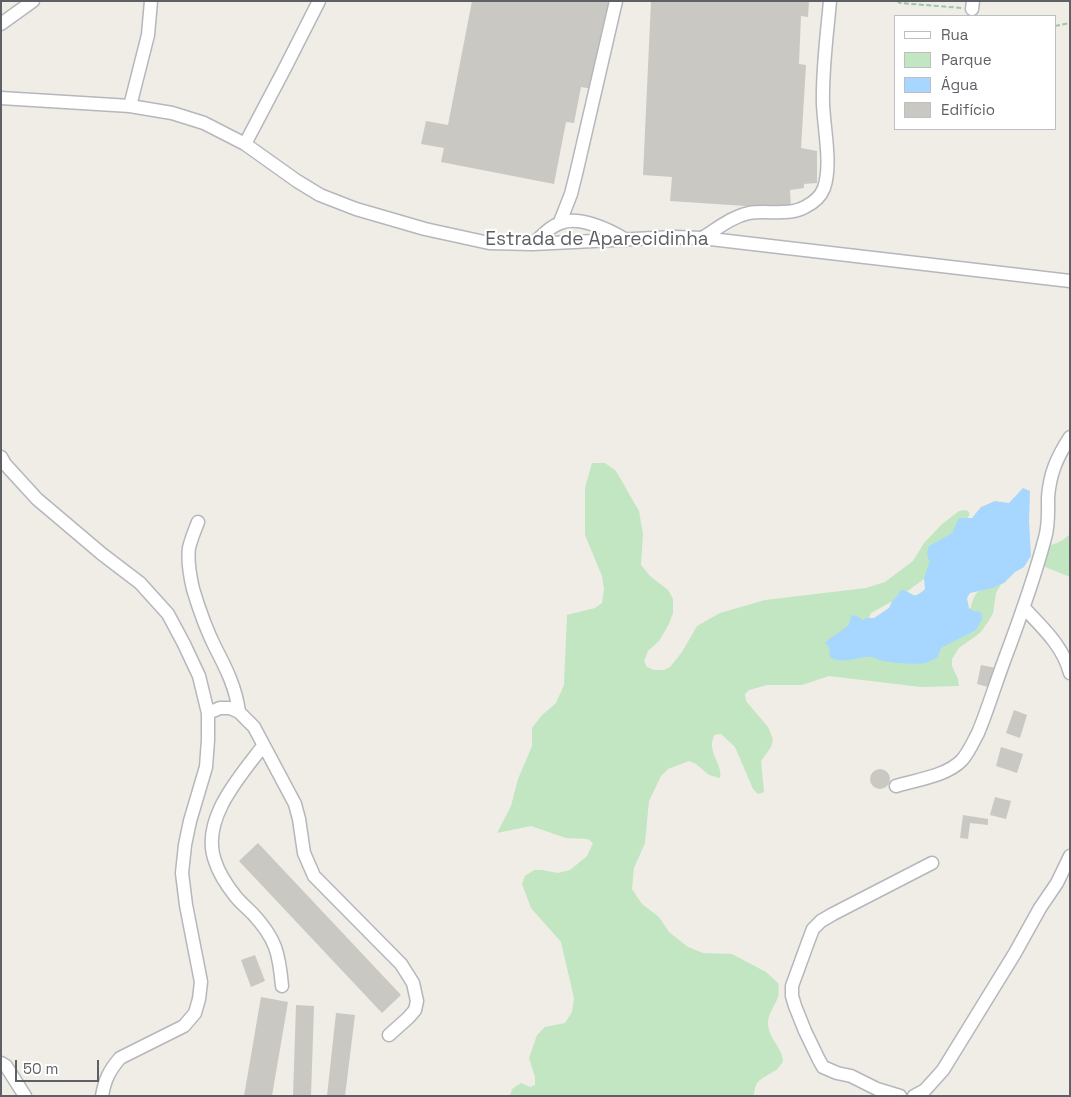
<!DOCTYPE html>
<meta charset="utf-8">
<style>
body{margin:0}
#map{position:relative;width:1071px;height:1097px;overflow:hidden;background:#efede5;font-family:"Space Grotesk",sans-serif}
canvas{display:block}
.frame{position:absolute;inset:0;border:2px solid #5d6065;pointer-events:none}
.legend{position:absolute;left:894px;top:15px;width:162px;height:115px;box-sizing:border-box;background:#fff;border:1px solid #bebfc1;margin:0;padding:6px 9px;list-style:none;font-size:15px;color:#5d6065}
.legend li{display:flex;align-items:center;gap:10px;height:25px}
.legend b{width:25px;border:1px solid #bebfc1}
.scale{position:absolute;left:15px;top:1060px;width:84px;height:22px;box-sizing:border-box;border:2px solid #5d6065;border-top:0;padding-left:6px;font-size:15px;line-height:18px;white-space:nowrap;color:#5d6065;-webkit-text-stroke:4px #fff;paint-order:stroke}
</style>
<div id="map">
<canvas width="1071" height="1097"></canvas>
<div class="frame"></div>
<ul class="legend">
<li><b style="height:6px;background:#fff"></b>Rua</li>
<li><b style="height:14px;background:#c2e6c2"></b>Parque</li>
<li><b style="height:14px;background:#a7d7fe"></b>Água</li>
<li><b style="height:14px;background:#cac8c2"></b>Edifício</li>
</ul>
<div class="scale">50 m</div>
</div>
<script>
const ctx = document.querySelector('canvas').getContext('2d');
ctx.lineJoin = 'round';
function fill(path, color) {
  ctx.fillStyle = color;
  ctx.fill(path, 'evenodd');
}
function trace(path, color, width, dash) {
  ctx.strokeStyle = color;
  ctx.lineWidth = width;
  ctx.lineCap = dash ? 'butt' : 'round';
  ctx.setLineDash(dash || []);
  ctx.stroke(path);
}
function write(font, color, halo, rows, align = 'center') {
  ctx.font = font + ' "Space Grotesk",sans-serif';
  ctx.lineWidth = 4.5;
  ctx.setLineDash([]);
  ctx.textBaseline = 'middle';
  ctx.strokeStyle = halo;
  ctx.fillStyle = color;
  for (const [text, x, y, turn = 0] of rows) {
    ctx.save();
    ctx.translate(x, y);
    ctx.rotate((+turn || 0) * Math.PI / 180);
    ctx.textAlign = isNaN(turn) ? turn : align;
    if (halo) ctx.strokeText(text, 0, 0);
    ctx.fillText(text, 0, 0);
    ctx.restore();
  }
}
fill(new Path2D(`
 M592 463H605L616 471 639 511 643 534 641 565 650 576 668 590 673 599V613L669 624 659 641 648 651 644 661 647 667 654 670H664L670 667 682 652 697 626 720 613 765 600 866 588 885 582 913 561 924 543 941 525 959 511 966 510 969 512V516L945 541 924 579 898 598 871 613 863 634 968 617C976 588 975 590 1003 581L996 593 993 613 988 622 980 633 959 648 952 659V666L958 679 959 686 921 687 829 676 802 685H767L749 690 745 694 746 701 768 727 773 739 771 747 761 761 764 792 758 794 753 789 735 747 721 734 714 735C714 736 712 742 712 743 711 756 723 767 720 778L709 775 696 764 689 761 668 769 661 776 649 801 645 843 634 868 632 889 642 904 659 917 669 932 688 947 703 953 732 954 766 972 779 984C778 988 779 993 778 997 775 1006 768 1013 768 1023 768 1038 782 1047 783 1061 781 1064 779 1068 776 1070 763 1079 755 1078 754 1096H510L512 1089 521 1083 530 1087 535 1085V1077L529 1058 537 1035 545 1027 565 1023 572 1012 574 998 561 942 531 908 522 884 525 876 534 870H542L558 873 570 870 587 856 593 843 588 839 566 838 531 826 497 833 511 806 518 779 532 746V728L541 716 556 703 564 685 567 615 595 608 602 603 604 589 602 576 585 535V488Z
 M1070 534V577L1045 567 1039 553 1042 547C1054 545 1062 542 1070 534Z`), '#c2e6c2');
fill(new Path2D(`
 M1023 488 1030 491 1029 521 1031 556 1024 567 1015 572 1004 583 992 588 970 593 967 598 969 608 974 611 981 612 982 619 976 630 941 648 937 658C933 660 930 661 926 663 916 665 893 663 883 661 877 660 874 656 868 657 855 657 843 665 830 657L829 647 825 643 828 640 849 625 851 616 852 615 859 617 863 620 867 618H874L889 608 892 601 897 596 901 590C914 591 911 602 925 589L924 578 930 561C926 556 927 552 929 546L952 533 959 518H972L981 507 995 501 1009 503Z`), '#a7d7fe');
fill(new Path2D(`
 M472 1H609L592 89 581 87 574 123 566 122 554 184 441 162 444 148 421 144 426 121 448 125Z
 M651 1H809L808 17 801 16 799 64 806 65 801 148 817 151V183L804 184V188L790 190 791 209 670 201 672 177 643 175Z
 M981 665 996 668 992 688 977 684Z
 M1014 710 1027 715 1020 738 1006 733Z
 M1001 747 1023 754 1017 773 996 766Z
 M870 779a10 10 0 1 1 20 0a10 10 0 1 1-20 0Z
 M995 797 1011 801 1006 819 990 815Z
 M963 815 988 819V825L970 823 968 839 960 838Z
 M258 843 401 995 382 1013 239 861Z
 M255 955 265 981 251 987 241 960Z
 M261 997 288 1002 272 1096H244Z
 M296 1005 314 1006 311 1096H293Z
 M336 1013 355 1015 345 1096H327Z`), '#cac8c2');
const minor = new Path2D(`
 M972 9 973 1
 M1 24 33 1
 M1 98 130 106 172 113 204 123 245 144 297 181 320 195 356 209 425 229 489 243 533 244 674 237 702 238 1070 281
 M130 106 148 35 151 1
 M245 144 285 68 319 1
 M560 222 571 194 576 174 616 1
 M702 238C717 229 731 217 749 213 767 210 789 216 805 207 813 203 821 196 824 188 832 165 824 129 823 104 822 70 827 35 830 1
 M533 244C541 237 548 228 558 224 577 214 610 230 626 240
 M1 457 5 464 37 499 102 554 140 583 168 614 184 644 199 676 208 713V740L206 767 190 821 185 845 182 873 186 905 201 982 199 999 195 1013 184 1026 120 1058C109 1071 105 1079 102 1096
 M198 522C195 530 191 539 189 548 187 562 190 576 193 589 199 609 206 629 215 647 226 668 236 688 239 712
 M1024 608C1042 627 1063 646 1070 673
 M208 713 220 708H230L239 712 254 727 295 804 299 819 304 853 314 876 401 964 413 983 417 1001 415 1010 408 1018 389 1035
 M263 746C240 776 200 820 215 861 219 874 228 887 236 897 241 903 247 908 253 914 276 939 279 953 282 986
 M896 786C916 780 947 776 962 760 969 752 973 742 978 733 988 709 995 685 1004 661 1019 621 1034 580 1045 538 1049 525 1048 511 1048 497 1050 473 1057 457 1070 437
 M1 1063 6 1066 25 1096
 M900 1096 877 1089 851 1076 837 1073 823 1067 819 1060 805 1031 795 1006 792 996V986L808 942 813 929 821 921 833 914 932 863
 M914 1096 925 1090 943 1070 1015 953 1040 908 1057 883 1070 856`);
trace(minor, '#b5b7bc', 15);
trace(new Path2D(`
 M897 1 900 3 962 8
 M1055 26 1070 23`), '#9bc7a8', 2, [5, 2.5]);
trace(minor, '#fff', 12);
write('19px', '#5d6065', '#fff', [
 ["Estrada de Aparecidinha",597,240]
]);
</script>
